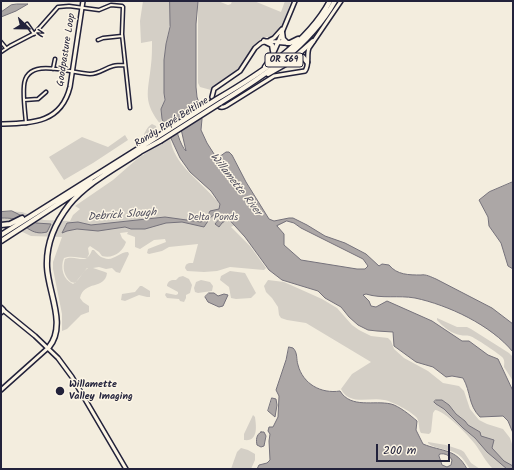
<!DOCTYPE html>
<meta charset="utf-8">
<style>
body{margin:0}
#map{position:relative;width:514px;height:470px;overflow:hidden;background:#f3edde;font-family:Kalam,sans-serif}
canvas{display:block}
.frame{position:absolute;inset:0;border:2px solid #22223b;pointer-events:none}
.north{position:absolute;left:8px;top:8px;width:40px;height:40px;-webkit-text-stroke:3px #fcf5e5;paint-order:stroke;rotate:112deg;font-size:11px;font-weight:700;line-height:16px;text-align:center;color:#22223b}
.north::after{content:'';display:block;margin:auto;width:14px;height:18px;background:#22223b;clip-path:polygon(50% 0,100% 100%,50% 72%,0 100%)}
.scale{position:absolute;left:376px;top:444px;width:74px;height:18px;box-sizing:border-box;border:2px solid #22223b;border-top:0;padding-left:5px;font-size:12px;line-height:14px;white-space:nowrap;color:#22223b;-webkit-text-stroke:3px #fcf5e5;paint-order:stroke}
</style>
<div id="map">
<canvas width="514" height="470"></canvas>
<div class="frame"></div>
<div class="north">N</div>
<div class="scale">200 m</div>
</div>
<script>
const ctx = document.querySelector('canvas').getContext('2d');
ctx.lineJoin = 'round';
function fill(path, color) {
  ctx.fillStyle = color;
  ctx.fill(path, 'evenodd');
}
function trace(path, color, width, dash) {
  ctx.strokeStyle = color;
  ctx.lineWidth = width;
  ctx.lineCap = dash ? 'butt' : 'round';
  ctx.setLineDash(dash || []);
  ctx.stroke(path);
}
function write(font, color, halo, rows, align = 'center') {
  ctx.font = font + ' Kalam,sans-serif';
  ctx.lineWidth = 3;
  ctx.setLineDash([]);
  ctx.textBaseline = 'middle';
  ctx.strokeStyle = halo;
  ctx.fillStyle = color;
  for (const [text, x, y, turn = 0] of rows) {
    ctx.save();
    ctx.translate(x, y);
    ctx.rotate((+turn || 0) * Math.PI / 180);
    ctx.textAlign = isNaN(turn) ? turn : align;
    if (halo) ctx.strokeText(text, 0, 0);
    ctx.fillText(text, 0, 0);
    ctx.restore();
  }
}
fill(new Path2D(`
 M143 1H170L171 19 166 44 164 60V102L161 109 162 126C142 102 148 93 151 65 152 57 152 49 152 41L141 43 140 21Z
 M198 1H218L228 5 231 4 232 1H254L281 12 285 1H291C287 11 282 37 269 39L268 37H262L240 68 215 85 211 90 200 87 198 83Z
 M152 124 156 126C158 135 153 138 144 138L143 137C145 132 147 127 152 124Z
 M125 135 128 140 93 163 64 180 49 157 82 137 108 147Z
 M170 137C173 165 200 180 216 200H217L235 225 231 227 250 246 266 268 264 270 230 267 217 271 204 272 187 271 185 268C186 263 188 263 193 263L198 244 169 247 162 251 149 254 147 253 148 249 166 242 165 239 154 240 140 249 135 247V237L127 234 128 232 120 233 122 238 126 242C123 252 113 259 102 256L99 252 90 246 88 248 89 254 87 258C79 258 71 255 64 258 60 267 63 280 73 284 79 281 82 272 88 268H87L75 283 71 282C64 276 62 268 65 259 77 254 86 267 92 250H94C97 253 99 257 104 258 113 262 119 252 128 252L129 254 120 273 116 272 112 268 106 269 99 267 93 268 105 272 107 273C105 290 84 280 80 298L83 302 89 306V312L81 315 67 329 62 331V314L53 269V262L62 237 31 236 1 222V211L22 212 44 220 70 221 73 215 80 209 75 206 113 180 137 159Z
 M230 271 245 273 256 293 251 298 236 299 231 298 229 287 220 280 221 276Z
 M183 276 189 279 192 285 190 293 186 295V298L184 302 180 301 179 299 167 298 165 295 166 293 176 295 178 294V292L167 286V285C169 280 171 280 176 280L179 277Z
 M201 280 210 282 213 286 212 291 198 293 195 292 194 288 196 282Z
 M268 280 284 282 322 299 337 308 352 325 359 330 371 336 388 338 391 341 394 349 404 358 428 371 443 383 459 386 464 391 470 409 479 420 487 424 503 429 510 438 513 447V469H493C485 461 481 452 475 444 469 436 444 410 435 410L433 413 431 432 429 434 421 433C418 428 420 423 417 418 412 412 392 401 384 400 370 397 349 406 341 389L352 374 371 362 306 323 287 320 281 318 279 315 278 307 272 298 266 292 264 286Z
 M140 286H142L150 291V297H147L139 295 125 301 121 300 122 294 135 292Z
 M437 318 457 327H467L471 329 509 353 513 357V381L504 367C504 364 505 361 503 358 501 355 474 337 470 336 466 335 464 336 460 335 452 334 442 326 437 320Z
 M253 415 255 417C256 425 259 442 244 440V434Z
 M428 442 446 445 461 450 464 452 471 463 480 469H470C467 465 464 459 460 456 452 448 434 450 428 443Z
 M241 448 248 450 255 454V460L251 469H231L237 452Z`), '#d4cfc6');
const water = new Path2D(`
 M170 1H198L196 24V87L197 97 200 106 202 119 201 130 207 143 216 157H219L226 152H229L232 155 246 182 269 219 274 221 289 218H293L307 225 325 236 345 243 366 254 379 266 382 264 389 265C397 275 409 275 421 275 426 274 431 277 436 279L492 308 513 324V352C491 325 448 305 415 298 398 295 382 299 366 294L363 295 369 301 371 306 376 307 387 301 432 321 462 341H469L488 355 498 359 513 391V433L508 421 503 416 480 417C468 405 471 392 463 378L452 376 446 377 433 367 416 362 394 346 393 332 377 331 368 330 358 325 349 317 341 307 325 298 318 291 282 280 269 270 245 237 225 215 224 216 225 219V221L222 223 219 227 215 224C218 220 221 219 219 214L216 213 210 218 204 227 182 222 166 223 145 229H131L125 227 98 231 77 229 67 231 62 233 67 223 78 222 91 225 165 217 201 222 206 219 210 211 219 209 220 204 211 191 190 172 180 158 162 119 161 109 165 100 164 93V60L166 44 170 27ZM176 117 179 120 186 151C181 147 173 124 176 117ZM287 221 294 223 301 228 363 259 368 266 365 269H357L301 260 284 245V234L277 226Z
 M17 4H28L16 11 1 17V12L11 5Z
 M513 182V269L508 266 501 243 489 226 488 217 479 200 489 192Z
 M12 211 36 223 51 224 47 232C31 236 26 225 14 219 11 218 5 218 1 218V212Z
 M209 293H214L218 296 224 294 228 295 223 306 219 307 208 302 205 297Z
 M289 347 293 348C298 353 296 359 298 365 303 384 321 394 340 391 351 409 374 400 391 404 399 406 410 415 417 421L416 430 423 444C442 452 456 448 467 469H257L259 465 267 463 270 460 269 441 270 434 268 431 269 427H273L278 417 279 396 276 390 286 360ZM440 454C445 453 449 455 452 460L451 465 447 467 442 465 439 456Z
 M272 398 276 399 277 405 275 417 268 411Z
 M436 400H442L449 405 456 414 465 421 468 425 480 432 481 436 494 440 492 448 504 461 513 466V469H507L487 452 475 438 463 428 444 409 436 404 434 402Z
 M261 432H264L266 436 264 446 261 447 257 445C256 440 256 435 261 432Z`);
fill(water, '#aca7a6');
trace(water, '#75727b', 1);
const street = new Path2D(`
 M27 24 34 34
 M98 40 103 38 122 36
 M1 42 6 48
 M1 52 10 46 35 33 58 7 69 6 99 10 111 5 122 6 123 7 122 34 130 108
 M53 69 55 59
 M24 100 38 99 46 92
 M26 123C25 111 23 98 24 86 26 55 72 74 90 74 99 74 105 68 113 66 117 65 121 65 125 65`);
const secondary = new Path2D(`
 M295 1 278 42 267 41 261 43 255 48 240 71 214 89 212 97C214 103 219 110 226 106L274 76 305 71C310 64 306 55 309 48L341 1
 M270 40 274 38 282 29
 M1 124C33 123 61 123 70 87L83 1
 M3 310 35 336 58 358 72 377 126 469
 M1 390 49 347`);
const highway = new Path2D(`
 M282 32 283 39 287 43
 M264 41 272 45 273 51
 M295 57 313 41
 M265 67 270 60 278 42 290 43 298 39
 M268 74 296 58 303 57 307 62
 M217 99C258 75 307 44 330 1
 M220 103C264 76 309 47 335 1
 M138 153 160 141
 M1 225 10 224 22 218
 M1 235 157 137
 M1 241 92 182
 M1 308 3 310 1 312
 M49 347C67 325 48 292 47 267 46 245 55 223 69 205 87 183 116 168 140 152`);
trace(street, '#22223b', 5);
trace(secondary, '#22223b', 6);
trace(highway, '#22223b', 7);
trace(street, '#fcf5e5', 2);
trace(secondary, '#fcf5e5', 3);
trace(highway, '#fcf5e5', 4);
const highwayBridge = new Path2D(`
 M157 137 217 99
 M160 141 220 103`);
trace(highwayBridge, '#22223b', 7, []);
trace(highwayBridge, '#fcf5e5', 4);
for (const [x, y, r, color] of [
 [60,391,5,"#22223b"]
]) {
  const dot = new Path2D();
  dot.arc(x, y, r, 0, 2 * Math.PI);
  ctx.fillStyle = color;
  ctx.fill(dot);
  trace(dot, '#fcf5e5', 1.5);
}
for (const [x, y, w] of [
 [284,60,38]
]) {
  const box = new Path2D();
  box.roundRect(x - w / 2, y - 7, w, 14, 3);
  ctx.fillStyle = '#fcf5e5';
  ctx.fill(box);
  trace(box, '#22223b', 1);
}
write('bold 9px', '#22223b', null, [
 ["OR 569",284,60]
]);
write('10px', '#22223b', '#fcf5e5', [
 ["Goodpasture Loop",67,50,-81],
 ["Randy Papé Beltline",172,123,-32]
]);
write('10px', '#575665', '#fcf5e5', [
 ["Delta Ponds",213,218]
]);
write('bold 10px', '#22223b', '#fcf5e5', [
 ["Willamette",69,385],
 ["Valley Imaging",69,397]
], 'left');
write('italic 11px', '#525160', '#fcf5e5', [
 ["Willamette River",235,185,52],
 ["Debrick Slough",122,216,-4]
]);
</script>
